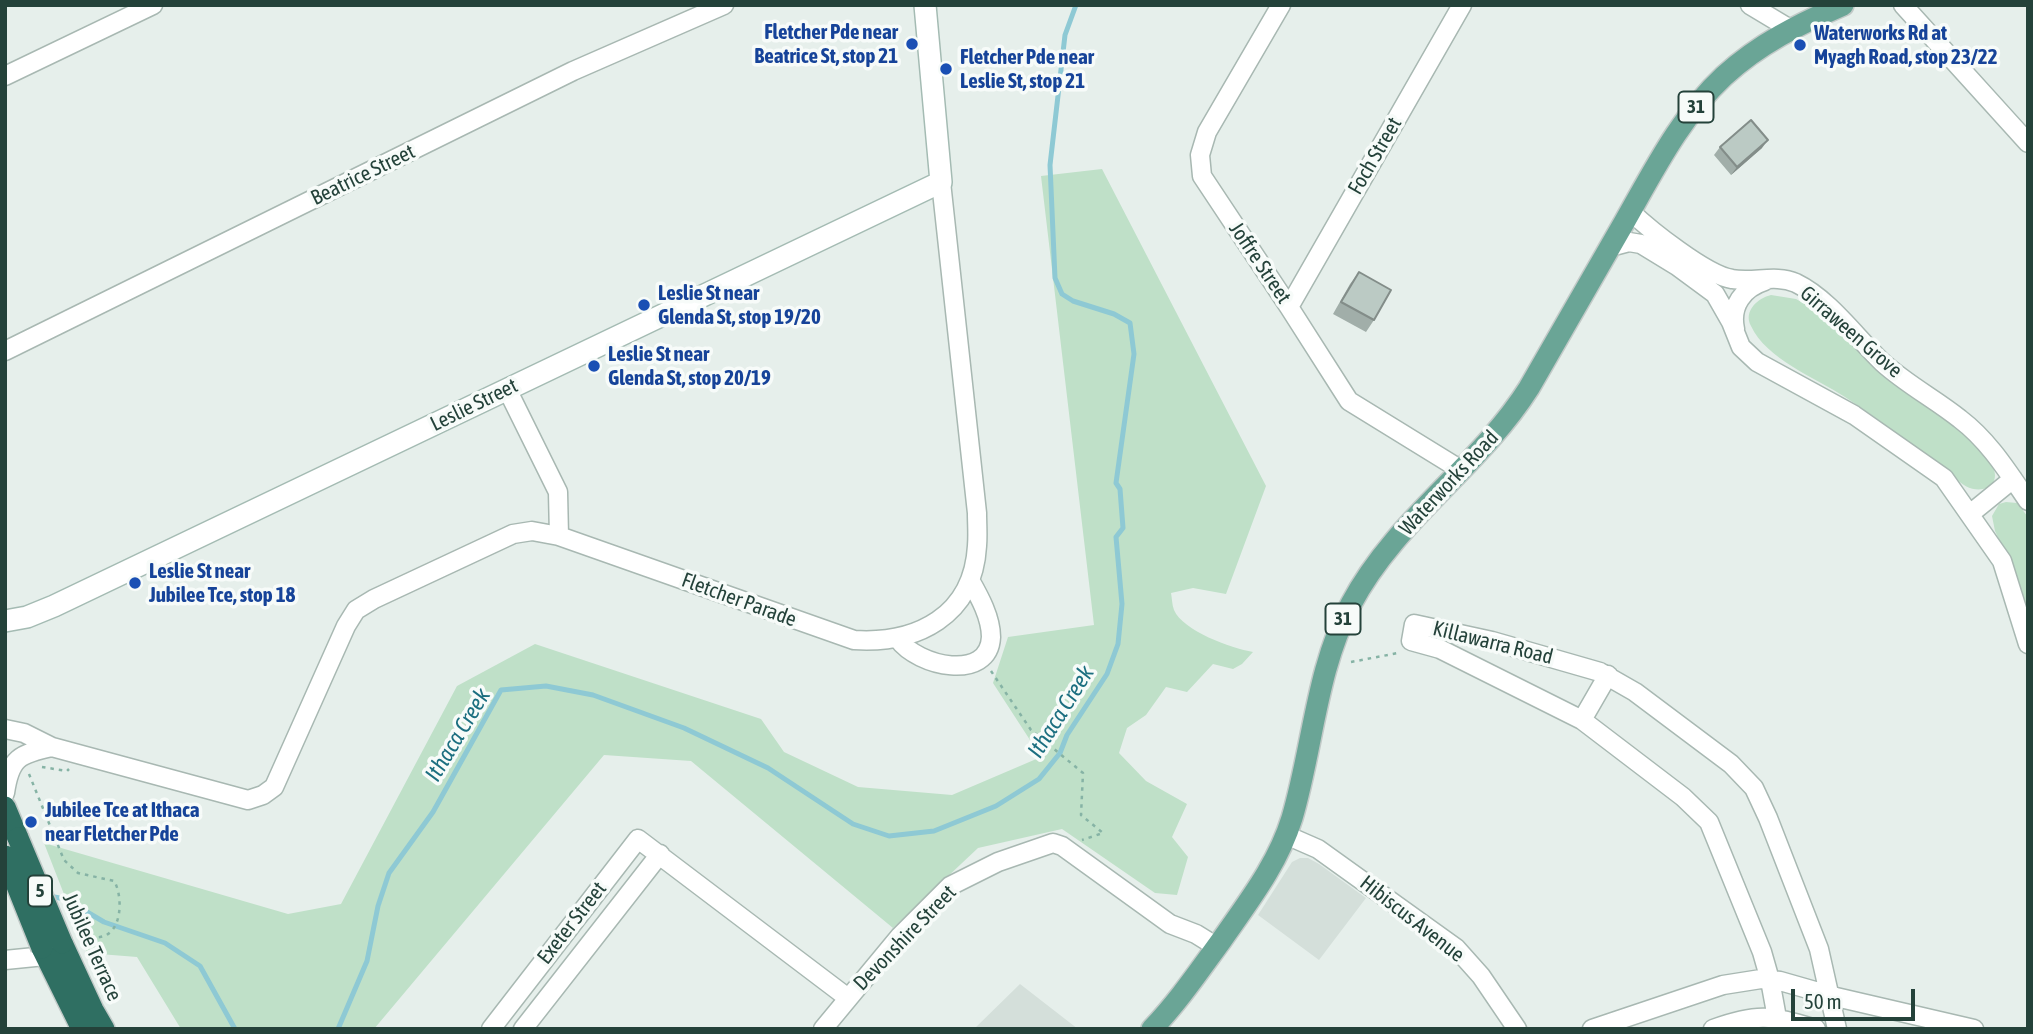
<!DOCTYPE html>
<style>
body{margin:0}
#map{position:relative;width:2033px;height:1034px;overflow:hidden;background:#e6efeb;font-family:"Asap Condensed",sans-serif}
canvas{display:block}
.frame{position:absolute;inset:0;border:7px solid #24423a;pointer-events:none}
.scale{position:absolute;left:1791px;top:989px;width:124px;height:32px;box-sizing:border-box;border:4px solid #24423a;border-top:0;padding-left:9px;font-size:21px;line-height:24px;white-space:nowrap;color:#24423a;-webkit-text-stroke:5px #f7fbf9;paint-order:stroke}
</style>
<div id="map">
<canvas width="2033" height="1034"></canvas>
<div class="frame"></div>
<div class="scale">50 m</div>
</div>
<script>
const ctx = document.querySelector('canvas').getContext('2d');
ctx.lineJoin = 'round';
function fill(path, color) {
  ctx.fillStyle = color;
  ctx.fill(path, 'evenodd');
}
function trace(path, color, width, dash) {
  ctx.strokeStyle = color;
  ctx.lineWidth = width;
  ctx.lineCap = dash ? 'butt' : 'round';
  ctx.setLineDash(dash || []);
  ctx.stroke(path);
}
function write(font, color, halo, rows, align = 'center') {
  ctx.font = font + ' "Asap Condensed",sans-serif';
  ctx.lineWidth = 7;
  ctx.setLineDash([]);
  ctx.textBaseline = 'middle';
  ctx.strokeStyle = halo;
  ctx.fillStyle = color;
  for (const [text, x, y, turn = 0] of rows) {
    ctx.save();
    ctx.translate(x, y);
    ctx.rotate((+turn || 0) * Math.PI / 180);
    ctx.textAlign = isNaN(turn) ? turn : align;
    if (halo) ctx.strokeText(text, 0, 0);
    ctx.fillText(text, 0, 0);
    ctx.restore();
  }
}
fill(new Path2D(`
 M1300 858H1308L1319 864 1366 898 1319 960 1258 915 1292 862Z
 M1020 984 1078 1029H974Z`), '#d4dfda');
fill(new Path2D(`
 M1102 169 1266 486 1226 594 1193 588 1171 593C1172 598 1172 605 1174 610 1183 631 1231 648 1253 652L1242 664 1233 669 1213 664 1187 692 1166 687 1146 715 1127 728 1119 753 1146 781 1187 804 1172 837 1188 857 1177 895 1155 893 1062 829 978 848 893 928 691 761 604 755 374 1029H181L137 957 87 953 44 843 288 914 341 904 457 686 535 644 761 719 784 752 858 787 952 795 1041 757 993 683 1008 637 1094 625 1041 176Z
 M1771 295 1796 299 1818 311C1845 334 1872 357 1900 379 1932 405 1966 428 1990 462 2008 488 1973 501 1954 476 1918 450 1882 421 1845 397 1816 378 1766 359 1751 326 1743 311 1758 298 1771 295Z
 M2006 502 2017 503 2028 517V615L2014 571 1995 531 1992 516 1999 504Z`), '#bfe0c8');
trace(new Path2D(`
 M49 896 65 899 104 922 165 943 200 966 235 1029
 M338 1029 367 961 378 906 389 873 433 812 501 690 546 686 593 695 684 728 768 768 853 824 889 836 934 831 996 806 1039 779 1060 753 1067 735 1107 674 1118 644 1122 604 1116 537 1123 528 1120 489 1116 483 1134 354 1130 323 1114 314 1073 301 1062 294 1055 278 1050 165 1065 35 1076 5`), '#8ec9d4', 5);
const street = new Path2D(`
 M1281 5 1207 132 1200 155 1202 176 1289 307 1349 401 1461 470
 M1750 5 1790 29
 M1903 5 2028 143
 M5 76 153 5
 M1630 211C1650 230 1706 275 1732 279 1753 283 1776 274 1796 283 1829 299 1856 337 1882 362 1906 384 1935 399 1960 419 1989 441 2008 472 2028 501
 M1610 247 1629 242 1641 244 1677 266 1715 294 1731 322 1741 347 1757 362 1854 415 1944 478 2002 561 2028 644
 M1289 307 1462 5
 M1735 329C1730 306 1743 288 1765 281
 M5 351 573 71 724 5
 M507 389 558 492 559 536
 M1970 514 2013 479
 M898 639C918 667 989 682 991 637 991 617 979 596 970 580
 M1582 720 1608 675
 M5 729 24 733 52 747 248 800 263 795 274 787 346 626 356 610 374 599 513 534 532 531 559 536 854 640C917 644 973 616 977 546 978 535 977 524 977 513L941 182
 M5 793C10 758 19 754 52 747
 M1286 835 1318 849 1456 948 1481 976 1517 1029
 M5 960 45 956
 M1777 1018 1770 980 1762 952 1709 822 1683 797 1582 720 1440 649 1411 641 1414 624 1492 641 1600 672 1635 692 1731 764 1754 788 1768 818 1819 949 1837 1029
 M491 1029 638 839 848 998
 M523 1029 660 854
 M823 1029 900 936 950 886 998 862 1053 843 1062 846 1170 924 1196 934 1217 947
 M1592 1029 1723 985 1761 979 1780 981 1836 997 1974 1029
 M1713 1029C1759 1012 1771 1016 1816 1029`);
const secondary = new Path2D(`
 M5 621 27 617 54 606 941 182 925 5`);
const primary = new Path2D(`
 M1152 1029C1178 1002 1199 971 1221 941 1248 902 1278 864 1292 818 1313 747 1316 670 1351 604 1395 520 1479 467 1529 388 1561 332 1593 276 1625 221 1654 170 1681 116 1724 76 1759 44 1799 24 1843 5`);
const highway = new Path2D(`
 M5 807 18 838
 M62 943 93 1010 104 1029
 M42 948 82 1029`);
trace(street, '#a8b8b2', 21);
trace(secondary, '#a4bbb3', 24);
trace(primary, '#c2cac8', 24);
trace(highway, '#c2cac8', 24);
trace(new Path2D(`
 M1351 662 1398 653
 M991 671 1031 730 1083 773 1081 815 1103 833 1082 840
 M42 767 67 771 69 769
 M29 774 64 860 78 873 114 881C123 895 123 934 100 937 94 938 85 935 78 934`), '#86b3a5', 2.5, [3.5, 5]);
trace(street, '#fff', 18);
trace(secondary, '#fff', 21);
trace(primary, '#6aa596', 21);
trace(highway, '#2f6f62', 21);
const highwayBridge = new Path2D(`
 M18 838 62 943
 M5 856 42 948`);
trace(highwayBridge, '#c2cac8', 24, []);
trace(highwayBridge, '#2f6f62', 21);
fill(new Path2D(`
 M1720 147 1762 148 1731 175 1714 155Z
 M1359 272 1374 320 1366 332 1333 314 1350 284Z`), '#a1aea9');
fill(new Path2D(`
 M1768 140 1762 148 1731 175 1737 167Z`), '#838d89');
const building = new Path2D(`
 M1751 120 1768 140 1737 167 1720 147Z
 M1359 272 1391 290 1374 320 1341 302Z`);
fill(building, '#bbcac4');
trace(building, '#838d89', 2);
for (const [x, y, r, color] of [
 [912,44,7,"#1a4fb4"],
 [1800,45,7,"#1a4fb4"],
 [946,69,7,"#1a4fb4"],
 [644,305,7,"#1a4fb4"],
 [594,366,7,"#1a4fb4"],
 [135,583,7,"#1a4fb4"],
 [31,822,7,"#1a4fb4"]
]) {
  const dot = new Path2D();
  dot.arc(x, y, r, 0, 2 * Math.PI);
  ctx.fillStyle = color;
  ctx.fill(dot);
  trace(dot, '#f7fbf9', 2.5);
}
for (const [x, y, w] of [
 [1696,107,35],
 [1343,619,35],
 [40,891,24]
]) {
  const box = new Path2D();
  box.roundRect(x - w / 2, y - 15.5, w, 31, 5);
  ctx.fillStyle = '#f7fbf9';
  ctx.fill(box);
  trace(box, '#24423a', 2);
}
write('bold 19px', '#24423a', null, [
 ["31",1696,107],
 ["31",1343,619],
 ["5",40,891]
]);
write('bold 21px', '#164399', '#f7fbf9', [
 ["Fletcher Pde near",898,32,"right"],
 ["Beatrice St, stop 21",898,56,"right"],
 ["Waterworks Rd at",1814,33],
 ["Myagh Road, stop 23/22",1814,57],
 ["Fletcher Pde near",960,57],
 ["Leslie St, stop 21",960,81],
 ["Leslie St near",658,293],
 ["Glenda St, stop 19/20",658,317],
 ["Leslie St near",608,354],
 ["Glenda St, stop 20/19",608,378],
 ["Leslie St near",149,571],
 ["Jubilee Tce, stop 18",149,595],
 ["Jubilee Tce at Ithaca",45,810],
 ["near Fletcher Pde",45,834]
], 'left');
write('21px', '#24423a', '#f7fbf9', [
 ["Foch Street",1375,156,-60],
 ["Beatrice Street",363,175,-26],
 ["Joffre Street",1260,263,56],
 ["Girraween Grove",1851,332,41],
 ["Leslie Street",474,405,-26],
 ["Waterworks Road",1449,483,-47],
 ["Fletcher Parade",739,600,20],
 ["Killawarra Road",1493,643,14],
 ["Hibiscus Avenue",1412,919,38],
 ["Exeter Street",572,923,-52],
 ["Devonshire Street",905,938,-46],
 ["Jubilee Terrace",92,947,66]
]);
write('italic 23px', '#1c6f80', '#f7fbf9', [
 ["Ithaca Creek",1061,712,-58],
 ["Ithaca Creek",458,735,-59]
]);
</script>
